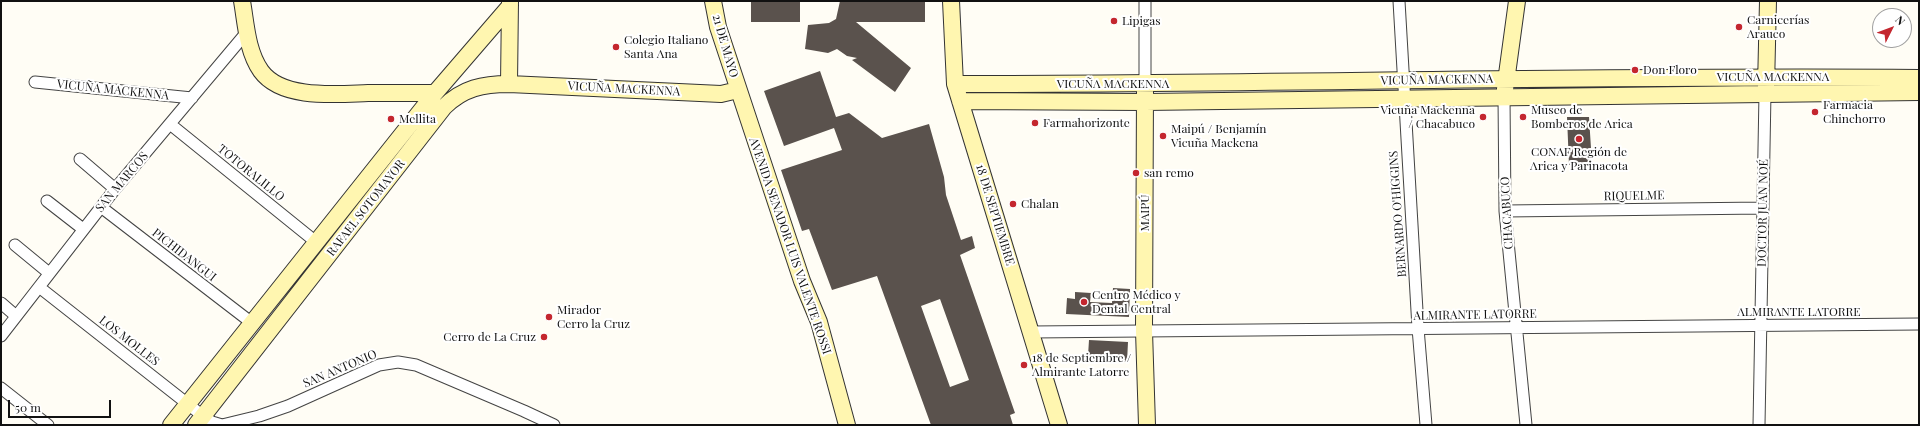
<!DOCTYPE html>
<meta charset="utf-8">
<style>
body{margin:0}
#map{position:relative;width:1920px;height:426px;overflow:hidden;background:#fffdf5;font-family:"Playfair Display",serif}
canvas{display:block}
.frame{position:absolute;inset:0;border:2px solid #111;pointer-events:none}
.north{position:absolute;left:1872px;top:8px;width:40px;height:40px;box-sizing:border-box;background:#fff;border:1px solid #a0a0a0;border-radius:50%;rotate:48deg;font-size:11px;font-weight:700;line-height:16px;text-align:center;color:#111}
.north::after{content:'';display:block;margin:auto;width:14px;height:18px;background:#c4262e;clip-path:polygon(50% 0,100% 100%,50% 72%,0 100%)}
.scale{position:absolute;left:8px;top:400px;width:103px;height:18px;box-sizing:border-box;border:2px solid #111;border-top:0;padding-left:5px;font-size:12px;line-height:14px;white-space:nowrap;color:#111;-webkit-text-stroke:3px #fff;paint-order:stroke}
</style>
<div id="map">
<canvas width="1920" height="426"></canvas>
<div class="frame"></div>
<div class="north">N</div>
<div class="scale">50 m</div>
</div>
<script>
const ctx = document.querySelector('canvas').getContext('2d');
ctx.lineJoin = 'round';
function fill(path, color) {
  ctx.fillStyle = color;
  ctx.fill(path, 'evenodd');
}
function trace(path, color, width, dash) {
  ctx.strokeStyle = color;
  ctx.lineWidth = width;
  ctx.lineCap = dash ? 'butt' : 'round';
  ctx.setLineDash(dash || []);
  ctx.stroke(path);
}
function write(font, color, halo, rows, align = 'center') {
  ctx.font = font + ' "Playfair Display",serif';
  ctx.lineWidth = 4;
  ctx.setLineDash([]);
  ctx.textBaseline = 'middle';
  ctx.strokeStyle = halo;
  ctx.fillStyle = color;
  for (const [text, x, y, turn = 0] of rows) {
    ctx.save();
    ctx.translate(x, y);
    ctx.rotate((+turn || 0) * Math.PI / 180);
    ctx.textAlign = isNaN(turn) ? turn : align;
    if (halo) ctx.strokeText(text, 0, 0);
    ctx.fillText(text, 0, 0);
    ctx.restore();
  }
}
fill(new Path2D(`
 M751 1H800V22H751Z
 M840 1H925V22H856L911 68 895 92 852 60 857 58 847 56 837 49 828 53 805 49 808 25 829 23 836 19Z
 M820 71 836 117 849 113 882 138 929 124 944 177 946 195 961 240 972 236 975 248 960 255 1015 413 1010 415 1013 425H931L877 276 832 290 809 229 802 231 781 170 842 150 834 128 784 146 764 91ZM940 299 969 380 950 387 921 306Z
 M1567 117H1589L1592 164 1569 165Z
 M1113 288 1130 289 1129 317 1066 314 1067 298 1075 299V292L1091 293 1090 302 1112 303Z
 M1089 340 1128 342 1127 362 1114 361V357L1088 356Z`), '#5a524d');
const street = new Path2D(`
 M1145 1V84
 M1399 1 1418 328 1426 425
 M35 82 192 98
 M1504 96 1505 211 1526 425
 M170 124 316 242
 M80 159 115 189
 M47 201 83 229
 M101 207 252 323
 M1505 211 1763 208
 M15 245 49 273
 M39 287 203 416 212 422 222 425 259 416 288 406 379 365 398 362 416 365 524 411 554 425
 M1 303 16 316
 M1032 332 1919 324
 M1 336 115 189 247 32
 M1 388 48 425
 M1759 425 1765 93`);
const secondary = new Path2D(`
 M242 1C246 24 247 51 261 71 282 100 337 94 368 93 390 93 413 93 435 93
 M713 1 718 27 802 281 819 322 847 425
 M951 1 955 84 1059 425
 M509 84 510 1
 M955 84C1276 84 1598 75 1919 78
 M1766 87 1768 1
 M1505 89 1517 1
 M1145 91 1144 331 1147 425
 M960 101 1145 102 1919 92
 M171 425 435 93 510 6
 M196 425 444 107C463 88 483 84 509 84L721 94 738 90`);
trace(street, '#444', 13);
trace(secondary, '#333', 18);
trace(street, '#fff', 11);
trace(secondary, '#fff6b0', 16);
for (const [x, y, r, color] of [
 [1114,21,4,"#c4262e"],
 [1739,27,4,"#c4262e"],
 [616,47,4,"#c4262e"],
 [1635,70,4,"#c4262e"],
 [1815,112,4,"#c4262e"],
 [1483,117,4,"#c4262e"],
 [1523,117,4,"#c4262e"],
 [391,119,4,"#c4262e"],
 [1035,123,4,"#c4262e"],
 [1163,136,4,"#c4262e"],
 [1579,139,4,"#c4262e"],
 [1136,173,4,"#c4262e"],
 [1013,204,4,"#c4262e"],
 [1084,302,4,"#c4262e"],
 [549,317,4,"#c4262e"],
 [544,337,4,"#c4262e"],
 [1024,365,4,"#c4262e"]
]) {
  const dot = new Path2D();
  dot.arc(x, y, r, 0, 2 * Math.PI);
  ctx.fillStyle = color;
  ctx.fill(dot);
  trace(dot, '#fff', 1.5);
}
write('12px', '#111', '#fff', [
 ["Carnicerías",1747,20],
 ["Arauco",1747,34],
 ["Lipigas",1122,21],
 ["Colegio Italiano",624,40],
 ["Santa Ana",624,54],
 ["Don Floro",1643,70],
 ["Farmacia",1823,105],
 ["Chinchorro",1823,119],
 ["Vicuña Mackenna",1475,110,"right"],
 ["/ Chacabuco",1475,124,"right"],
 ["Museo de",1531,110],
 ["Bomberos de Arica",1531,124],
 ["Mellita",399,119],
 ["Farmahorizonte",1043,123],
 ["Maipú / Benjamín",1171,129],
 ["Vicuña Mackena",1171,143],
 ["CONAF Región de",1579,152,"center"],
 ["Arica y Parinacota",1579,166,"center"],
 ["san remo",1144,173],
 ["Chalan",1021,204],
 ["Centro Médico y",1092,295],
 ["Dental Central",1092,309],
 ["Mirador",557,310],
 ["Cerro la Cruz",557,324],
 ["Cerro de La Cruz",536,337,"right"],
 ["18 de Septiembre /",1032,358],
 ["Almirante Latorre",1032,372]
], 'left');
write('12px', '#111', '#fff', [
 ["21 DE MAYO",725,46,74],
 ["VICUÑA MACKENNA",1773,77],
 ["VICUÑA MACKENNA",1437,80,-1],
 ["VICUÑA MACKENNA",1113,84],
 ["VICUÑA MACKENNA",624,89,3],
 ["VICUÑA MACKENNA",113,90,6],
 ["TOTORALILLO",251,173,39],
 ["SAN MARCOS",122,182,-50],
 ["RIQUELME",1634,196,-1],
 ["RAFAEL SOTOMAYOR",366,208,-52],
 ["MAIPÚ",1145,213,-90],
 ["CHACABUCO",1507,213,-93],
 ["DOCTOR JUAN NOÉ",1763,213,-89],
 ["BERNARDO O'HIGGINS",1398,214,-94],
 ["18 DE SEPTIEMBRE",995,215,73],
 ["AVENIDA SENADOR LUIS VALENTE ROSSI",790,246,71],
 ["PICHIDANGUI",184,255,38],
 ["ALMIRANTE LATORRE",1799,312],
 ["ALMIRANTE LATORRE",1475,315,-1],
 ["LOS MOLLES",129,341,38],
 ["SAN ANTONIO",340,369,-23]
]);
</script>
